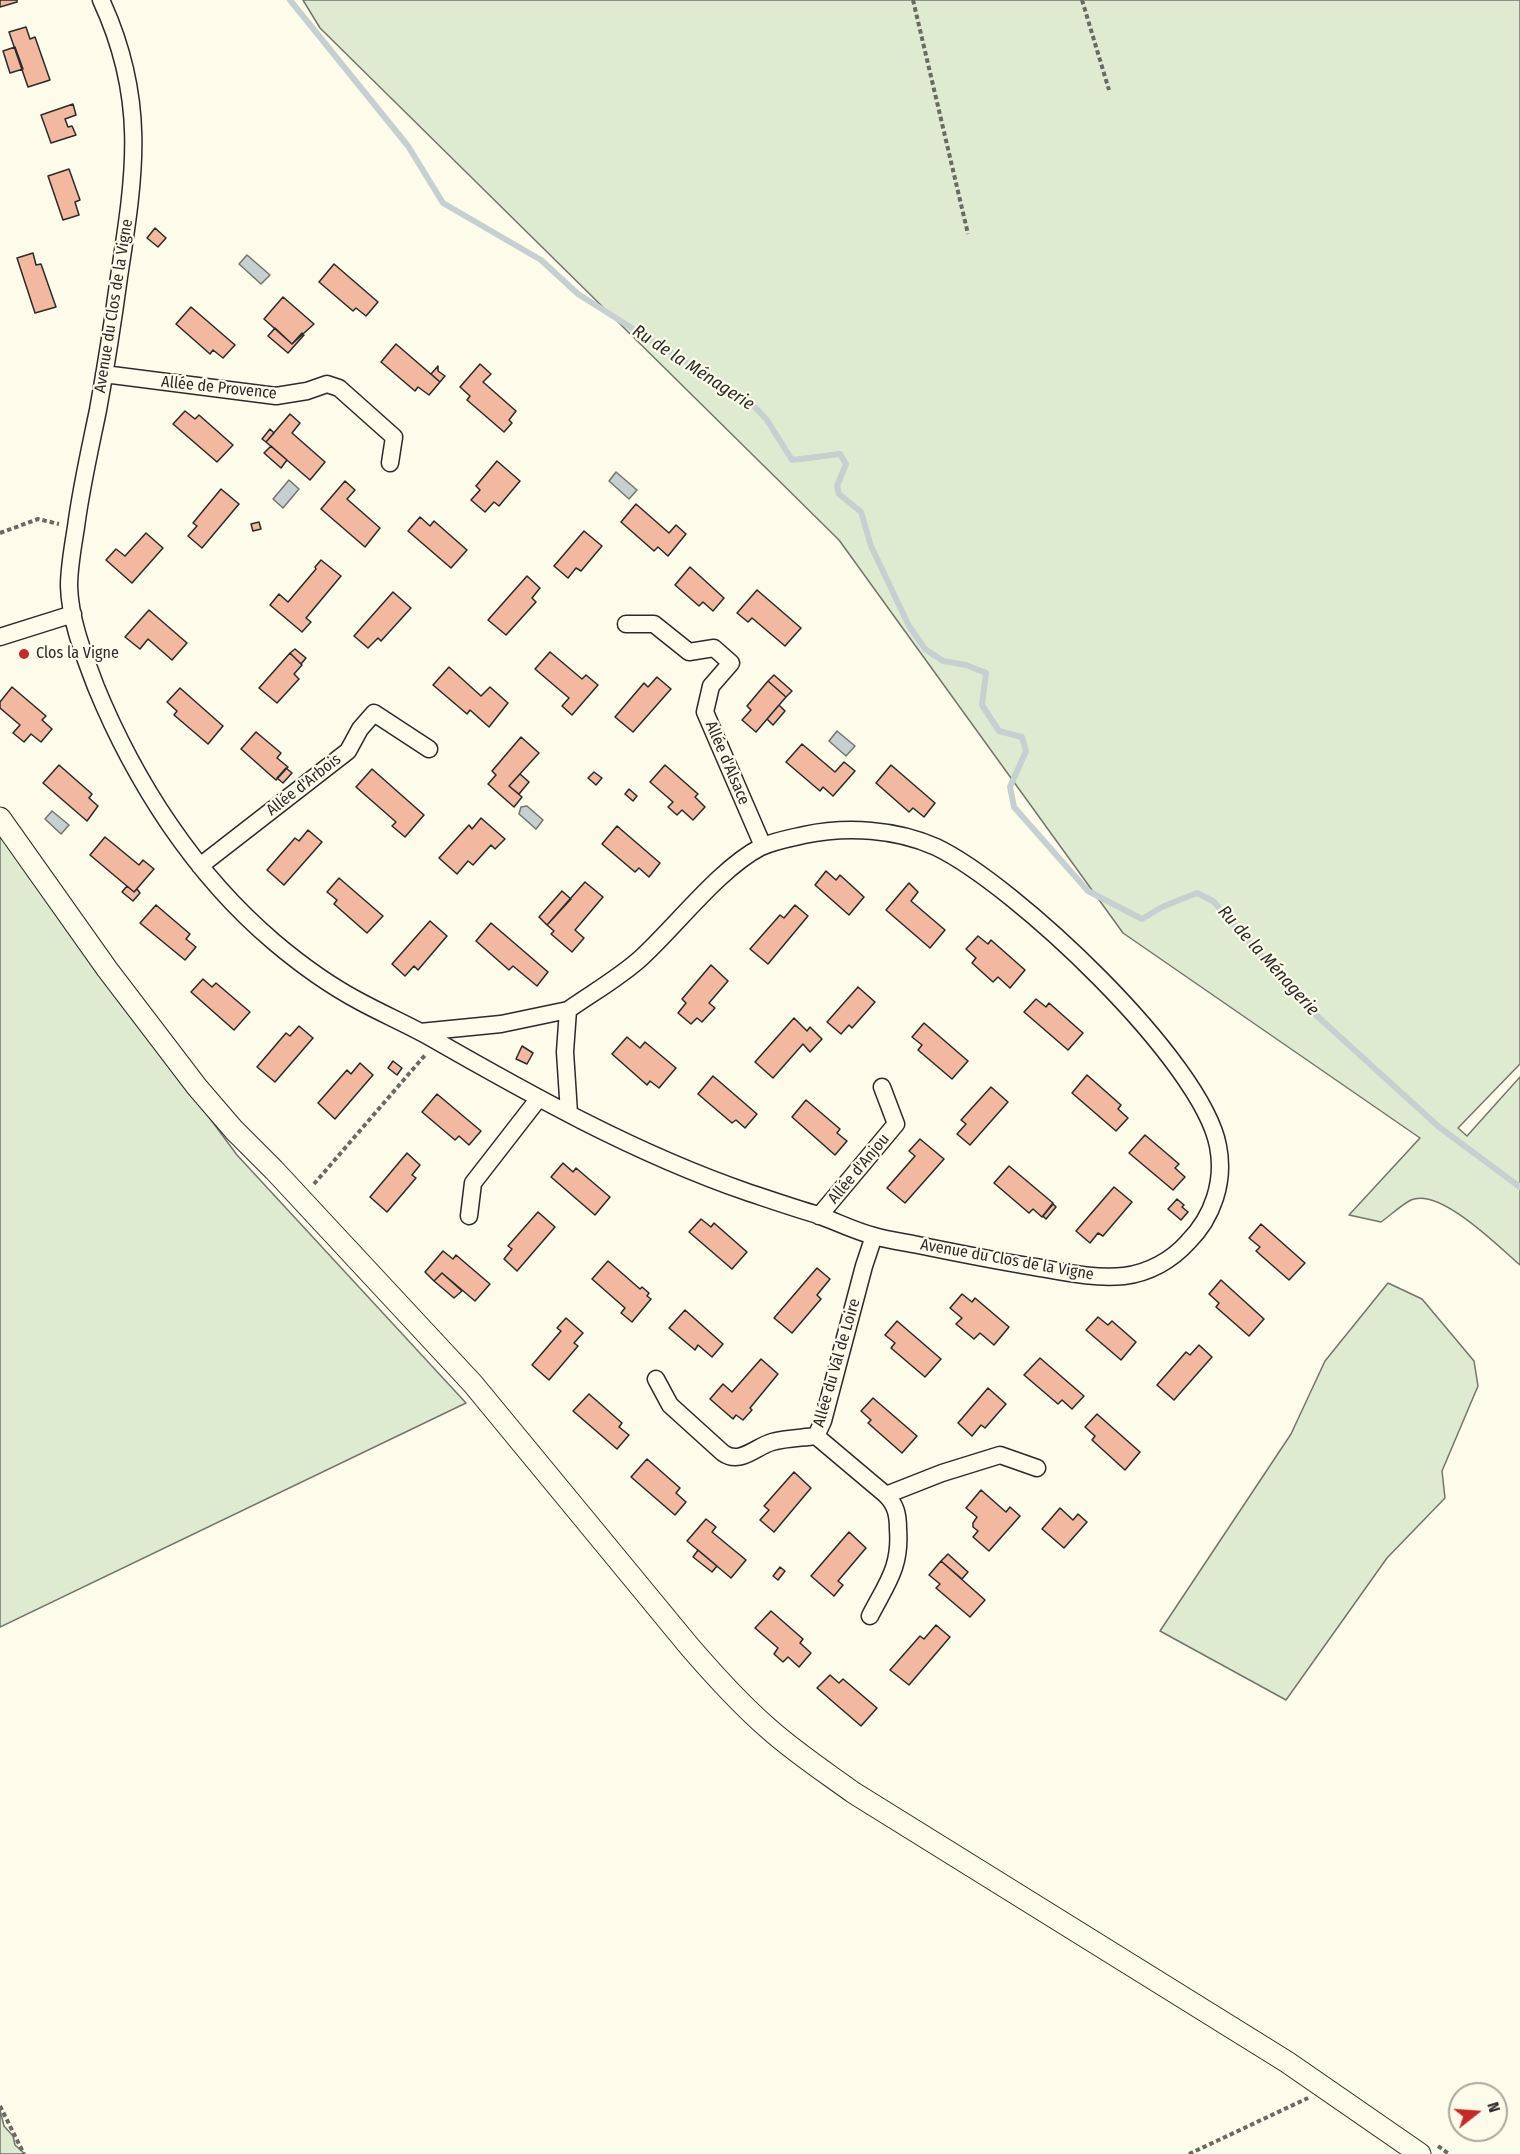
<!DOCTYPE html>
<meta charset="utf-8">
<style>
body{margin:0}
#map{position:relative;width:1520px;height:2154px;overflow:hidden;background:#fdfbea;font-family:"Fira Sans Condensed",sans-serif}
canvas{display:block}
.north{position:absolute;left:1448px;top:2082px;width:60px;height:60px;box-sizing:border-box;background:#fdfbea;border:2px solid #a9a89e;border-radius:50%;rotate:73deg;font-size:16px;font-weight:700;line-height:24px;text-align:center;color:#2b2b2b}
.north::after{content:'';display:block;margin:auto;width:21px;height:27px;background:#c62828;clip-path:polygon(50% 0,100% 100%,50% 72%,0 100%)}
</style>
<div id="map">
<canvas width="1520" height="2154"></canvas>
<div class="north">N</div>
</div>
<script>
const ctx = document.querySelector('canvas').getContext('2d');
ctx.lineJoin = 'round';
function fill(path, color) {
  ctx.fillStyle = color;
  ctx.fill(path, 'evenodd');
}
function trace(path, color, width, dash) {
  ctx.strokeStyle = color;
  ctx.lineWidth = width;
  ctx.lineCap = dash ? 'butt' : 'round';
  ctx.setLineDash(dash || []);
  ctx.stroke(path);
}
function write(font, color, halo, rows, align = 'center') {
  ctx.font = font + ' "Fira Sans Condensed",sans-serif';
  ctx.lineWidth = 4.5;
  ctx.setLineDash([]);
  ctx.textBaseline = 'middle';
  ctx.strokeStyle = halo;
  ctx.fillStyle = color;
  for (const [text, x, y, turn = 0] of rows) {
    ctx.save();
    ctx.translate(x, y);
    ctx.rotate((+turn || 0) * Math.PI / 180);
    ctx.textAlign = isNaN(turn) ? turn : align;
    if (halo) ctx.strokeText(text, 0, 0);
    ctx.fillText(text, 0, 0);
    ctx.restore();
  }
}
const green = new Path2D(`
 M303 0H1520V1064L1458 1128 1467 1136 1520 1077V1265C1499 1247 1440 1187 1411 1200 1401 1205 1391 1215 1381 1222L1349 1215 1420 1138 1123 933 839 540 320 28Z
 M0 835 237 1155 466 1403 0 1627Z
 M1388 1283 1422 1299 1474 1361 1478 1386 1442 1471 1445 1498 1387 1558 1286 1700 1160 1631 1291 1434 1325 1361Z
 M0 2110 4 2126 13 2136 15 2145 25 2154H0Z`);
fill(green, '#deebd1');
trace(green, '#74746e', 1.5);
const water = new Path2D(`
 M247 255 270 275 261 284 239 264Z
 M616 472 637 490 629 499 609 481Z
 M289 480 299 489 283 508 273 499Z
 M837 731 855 746 846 756 829 741Z
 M527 806 543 820 536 829 519 814 521 807Z
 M52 811 69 825 61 834 45 819Z`);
fill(water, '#c7d0d0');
trace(water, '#74746e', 1.5);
trace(new Path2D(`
 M290 0 408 146 443 203 541 260 578 294 752 404 767 420 792 460 840 454 846 464 837 486 839 494 861 512 871 546 909 626 925 649 943 661 966 665 986 673 982 705 999 731 1022 737 1026 751 1010 787 1014 807 1088 891 1142 919 1162 907 1197 893 1213 901 1305 1005 1439 1127 1520 1187`), '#c7d0d0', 6);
const building = new Path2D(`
 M0 0H17V2L0 7Z
 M26 27 30 39 35 37 50 80 28 87 9 32Z
 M15 47 23 69 10 73 3 51Z
 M73 104 76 115 65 119 68 127 72 126 76 135 51 143 41 115Z
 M69 169 80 200 75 202 79 215 63 220 48 176Z
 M155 228 166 238 158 247 147 238Z
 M33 253 36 265 41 264 56 307 35 313 17 258Z
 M334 264 378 302 366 316 356 308 353 311 319 282Z
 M283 297 314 324 292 344 264 319Z
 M191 307 235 345 223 358 213 350 210 354 176 324Z
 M275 328 292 344 302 333 304 335 288 353 268 336Z
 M396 344 440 382 429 395 418 387 415 391 381 362Z
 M480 364 491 374 483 382 516 411 509 420 512 423 504 432 467 400 470 396 460 387Z
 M438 366V371L445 376 440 382 431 374Z
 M185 411 195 419 199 415 233 445 217 462 173 424Z
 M290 414 300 423 292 433 325 462 310 480 266 442Z
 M270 429 274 433 266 442 262 439Z
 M271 446 287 460 281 468 264 453Z
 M497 461 520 481 499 506 494 502 485 512 471 500 480 490 476 486Z
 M345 481 355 490 347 499 380 528 365 547 321 509Z
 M221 489 239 504 202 548 188 536 197 526 193 523Z
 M636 504 669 533 676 525 686 534 668 556 658 547 654 551 621 522Z
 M420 517 430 526 434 521 467 550 451 568 408 531Z
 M259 522 261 529 253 531 251 524Z
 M584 531 602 546 581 571 576 568 568 578 554 566Z
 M146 533 163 548 132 583 106 560 116 549 125 556Z
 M321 560 341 576 306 618 311 622 302 632 270 605 279 594 288 602 316 569 315 567Z
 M690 567 724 598 713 611 703 602 699 606 675 585Z
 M527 576 540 588 532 598 536 602 506 635 488 620Z
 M757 590 801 628 785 646 752 618 748 622 737 613Z
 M393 592 411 608 381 641 378 638 368 648 354 636Z
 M149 610 187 643 172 660 148 639 140 649 125 637Z
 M295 649 306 658 301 664 290 653Z
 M550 652 582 679 586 675 598 685 572 715 562 706 569 698 535 669Z
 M290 653 302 665 294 674 299 679 277 703 259 688Z
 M449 667 481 696 490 687 508 703 489 727 470 710 467 714 433 685Z
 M774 675 792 691 786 697 768 681Z
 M657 677 671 689 633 732 615 717 644 683 648 687Z
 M768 681 786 697 756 732 742 720 751 710 747 706Z
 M12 687 46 716 42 720 52 729 41 742 31 734 24 742 13 733 20 725 0 708V702Z
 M180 688 223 726 208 744 174 715 177 711 167 702Z
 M779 705 785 711 773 725 767 719Z
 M256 732 281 753 277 758 288 767 276 780 241 749Z
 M521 737 539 753 509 786 522 797 514 807 488 784 496 775 492 771Z
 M802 744 835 772 844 762 855 771 833 796 823 787 820 791 786 762Z
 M59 765 92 794 89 798 98 806 87 821 43 783Z
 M665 765 698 794 695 797 705 807 693 820 682 810 677 815 668 807 673 802 650 782Z
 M891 765 935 803 924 817 913 808 909 812 876 783Z
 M286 768 292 773 283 783 277 778Z
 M372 769 424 815 405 837 392 826 396 822 356 787Z
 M594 772 602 778 596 785 588 778Z
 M520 774 529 782 519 794 509 786Z
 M629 789 637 796 633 801 625 794Z
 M481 818 505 839 495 849 491 845 473 865 468 861 457 874 439 858 469 825 472 829Z
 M617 826 660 863 649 877 639 868 635 872 602 844Z
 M308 830 322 842 284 885 267 870 295 838 299 841Z
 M105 837 139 865 143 860 154 869 134 892 90 855Z
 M826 871 836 880 840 875 864 897 849 915 815 885Z
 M339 878 383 916 367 933 334 904 337 900 327 892Z
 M585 882 603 897 575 930 584 938 572 952 551 934 554 931 547 925Z
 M909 883 918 892 911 901 945 930 930 948 886 910Z
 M127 886 134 892 137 889 140 893 133 901 122 892Z
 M562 891 571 899 547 925 539 917Z
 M156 905 190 934 186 939 196 947 185 960 140 923Z
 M795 905 808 916 768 964 750 949 780 915 784 918Z
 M430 921 447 936 418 970 414 966 405 976 392 964Z
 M491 923 548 972 537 986 513 966 509 970 476 941Z
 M978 936 988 944 991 940 1025 970 1010 988 998 977 993 982 972 963 976 958 966 949Z
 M711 965 728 981 709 1003 715 1008 702 1022 697 1018 691 1024 678 1013 686 1003 682 999Z
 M203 979 212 987 216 983 250 1012 234 1030 191 992Z
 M858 987 875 1002 852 1028 849 1025 841 1034 827 1022Z
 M1036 999 1046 1007 1049 1003 1083 1033 1068 1050 1024 1012Z
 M794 1018 807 1031 810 1027 822 1039 810 1052 803 1044 773 1078 755 1062Z
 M924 1023 968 1061 952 1079 918 1050 922 1045 912 1037Z
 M299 1026 313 1038 275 1082 257 1067 286 1033 290 1036Z
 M627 1037 640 1048 645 1042 676 1068 659 1088 650 1081 647 1085 612 1054Z
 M522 1046 533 1053 527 1064 516 1059Z
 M393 1061 402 1068 397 1075 388 1068Z
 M360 1063 373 1075 335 1119 318 1103 347 1070 351 1074Z
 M1087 1075 1121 1105 1118 1109 1128 1118 1116 1131 1072 1093Z
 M713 1076 757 1114 745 1128 736 1120 732 1123 698 1094Z
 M991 1087 1008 1102 970 1145 957 1134 966 1124 961 1120Z
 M437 1094 481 1131 469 1145 459 1136 455 1140 422 1112Z
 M806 1100 840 1129 837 1133 847 1141 835 1155 792 1117Z
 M1145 1135 1179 1164 1175 1168 1185 1177 1173 1190 1129 1153Z
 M920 1139 944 1159 905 1203 887 1188 915 1156 909 1151Z
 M407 1153 420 1165 412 1175 416 1178 387 1212 370 1197Z
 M563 1163 573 1172 576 1168 610 1197 595 1215 551 1177Z
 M1009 1166 1053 1203 1042 1217 1033 1209 1029 1213 994 1183Z
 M1114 1187 1132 1202 1103 1236 1098 1233 1090 1243 1076 1231Z
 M1177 1199 1184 1205 1182 1207 1188 1212 1181 1220 1168 1209Z
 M1053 1204 1056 1207 1046 1219 1043 1216Z
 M538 1212 555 1227 517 1271 504 1259 512 1249 508 1246Z
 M701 1219 711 1227 714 1223 747 1252 732 1269 689 1232Z
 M1261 1224 1305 1263 1289 1280 1256 1251 1260 1247 1249 1238Z
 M443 1251 453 1259 456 1255 490 1284 475 1301 442 1273 434 1281 425 1272Z
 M608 1261 640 1289 642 1287 649 1293 647 1296 651 1299 632 1322 621 1313 625 1308 592 1279Z
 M817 1268 830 1279 817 1295 821 1299 792 1333 774 1318Z
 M442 1273 462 1291 454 1298 434 1281Z
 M1221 1280 1264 1319 1249 1336 1216 1307 1219 1303 1209 1294Z
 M962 1294 972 1302 975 1298 1009 1327 994 1345 980 1333 974 1339 956 1324 962 1318 950 1308Z
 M685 1310 723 1344 712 1357 698 1345 695 1350 669 1328Z
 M1098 1317 1108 1325 1112 1321 1136 1342 1121 1360 1086 1330Z
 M566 1318 583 1333 574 1343 578 1346 549 1380 532 1365 561 1331 557 1328Z
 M897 1321 941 1359 925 1377 891 1348 895 1343 885 1335Z
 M1199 1345 1212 1357 1174 1400 1157 1385 1186 1352 1190 1355Z
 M1040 1358 1084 1396 1072 1409 1062 1400 1058 1404 1024 1375Z
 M761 1359 778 1374 750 1408 752 1410 743 1420 736 1415 733 1419 710 1399 723 1384 732 1392Z
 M988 1388 1006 1404 985 1428 981 1425 972 1436 958 1423Z
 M589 1394 622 1423 619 1427 629 1435 617 1449 573 1411Z
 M873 1398 917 1436 902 1453 868 1423 871 1420 861 1411Z
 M1097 1414 1140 1452 1125 1470 1092 1440 1095 1436 1085 1427Z
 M647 1459 680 1488 676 1493 686 1502 675 1515 631 1477Z
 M794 1472 811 1488 774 1532 760 1520 769 1510 764 1506Z
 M981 1490 1006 1512 1010 1507 1020 1516 989 1551 973 1537 978 1531 973 1527V1523L977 1517 966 1508Z
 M1060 1508 1073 1520 1078 1514 1087 1522 1064 1548 1042 1529Z
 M706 1519 716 1527 712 1532 746 1560 731 1578 687 1541Z
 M849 1532 866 1548 838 1581 843 1585 834 1596 811 1576Z
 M698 1550 717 1566 712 1572 693 1557Z
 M948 1554 968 1572 962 1579 941 1561Z
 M941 1561 985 1600 970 1617 936 1588 940 1584 929 1575Z
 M780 1567 785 1571 778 1580 773 1576Z
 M771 1611 803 1639 800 1643 811 1653 799 1667 788 1657 783 1662 774 1654 778 1648 755 1628Z
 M936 1625 950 1637 909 1685 890 1670 920 1636 924 1639Z
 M830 1675 839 1683 843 1679 877 1708 861 1726 817 1688Z`);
fill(building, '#f2b8a0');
trace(building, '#2b2b2b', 1.5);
const minor = new Path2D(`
 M101 0C147 99 135 173 119 277 113 321 106 366 98 410 90 449 81 488 76 527 73 546 69 567 69 586 70 621 84 655 96 687 135 782 194 874 274 942 300 964 329 985 359 1001 381 1013 404 1023 426 1035 529 1094 634 1153 747 1192 771 1200 794 1208 818 1215 837 1222 855 1231 874 1236 888 1240 903 1242 918 1245 957 1253 996 1261 1035 1267 1064 1272 1094 1279 1124 1276 1149 1273 1172 1260 1188 1242 1213 1217 1225 1181 1218 1146 1202 1061 1014 884 936 847 896 829 847 826 804 835 791 838 774 841 761 847 720 868 676 926 641 958 619 978 592 993 568 1010L565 1052 569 1113
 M104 374 276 396 307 391 327 384 339 388 394 437 390 463
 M626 624H654L689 652 714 648 731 663 711 686 705 712 763 846
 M0 637 73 614
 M200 866 348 751 360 729 374 713 429 749
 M420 1032 501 1024 568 1010
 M469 1216 473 1183 539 1098
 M819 1216 896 1124 882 1087
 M656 1379 670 1405 723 1453C740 1465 755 1447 772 1442 786 1438 802 1438 816 1436L823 1421 864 1266 874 1236
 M816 1436 886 1495C896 1505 898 1515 898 1529 901 1567 887 1583 870 1616
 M886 1495 942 1473 1000 1455 1037 1468`);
const tertiary = new Path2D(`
 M0 818 107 969 197 1087 234 1130 274 1170 473 1384 689 1646C714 1675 740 1704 769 1729 796 1753 825 1772 854 1793L1287 2062 1420 2154`);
trace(minor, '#2b2b2b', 19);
trace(tertiary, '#2b2b2b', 23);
trace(new Path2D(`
 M913 0 968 234
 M1082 0 1109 90
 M0 533 38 519 59 524
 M314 1184 426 1054
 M0 2106 24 2154
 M1438 2146 1449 2154
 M1189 2154 1308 2098`), '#6a6964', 4, [4.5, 3]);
trace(minor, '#fdfbea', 16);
trace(tertiary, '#fdfbea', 21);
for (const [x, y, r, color] of [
 [24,654,6,"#c62828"]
]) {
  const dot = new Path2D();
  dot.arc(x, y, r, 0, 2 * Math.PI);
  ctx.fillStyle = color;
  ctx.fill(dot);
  trace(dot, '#fdfbea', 2);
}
write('16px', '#2b2b2b', '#fdfbea', [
 ["Avenue du Clos de la Vigne",114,306,-81],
 ["Allée de Provence",219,388,6],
 ["Allée d'Alsace",727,763,67],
 ["Allée d'Arbois",304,785,-38],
 ["Allée d'Anjou",859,1169,-50],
 ["Avenue du Clos de la Vigne",1007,1260,10],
 ["Allée du Val de Loire",837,1363,-74]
]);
write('16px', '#2b2b2b', '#fdfbea', [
 ["Clos la Vigne",36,654]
], 'left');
write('italic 18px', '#2b2b2b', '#fdfbea', [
 ["Ru de la Ménagerie",693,368,33],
 ["Ru de la Ménagerie",1268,961,48]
]);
</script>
